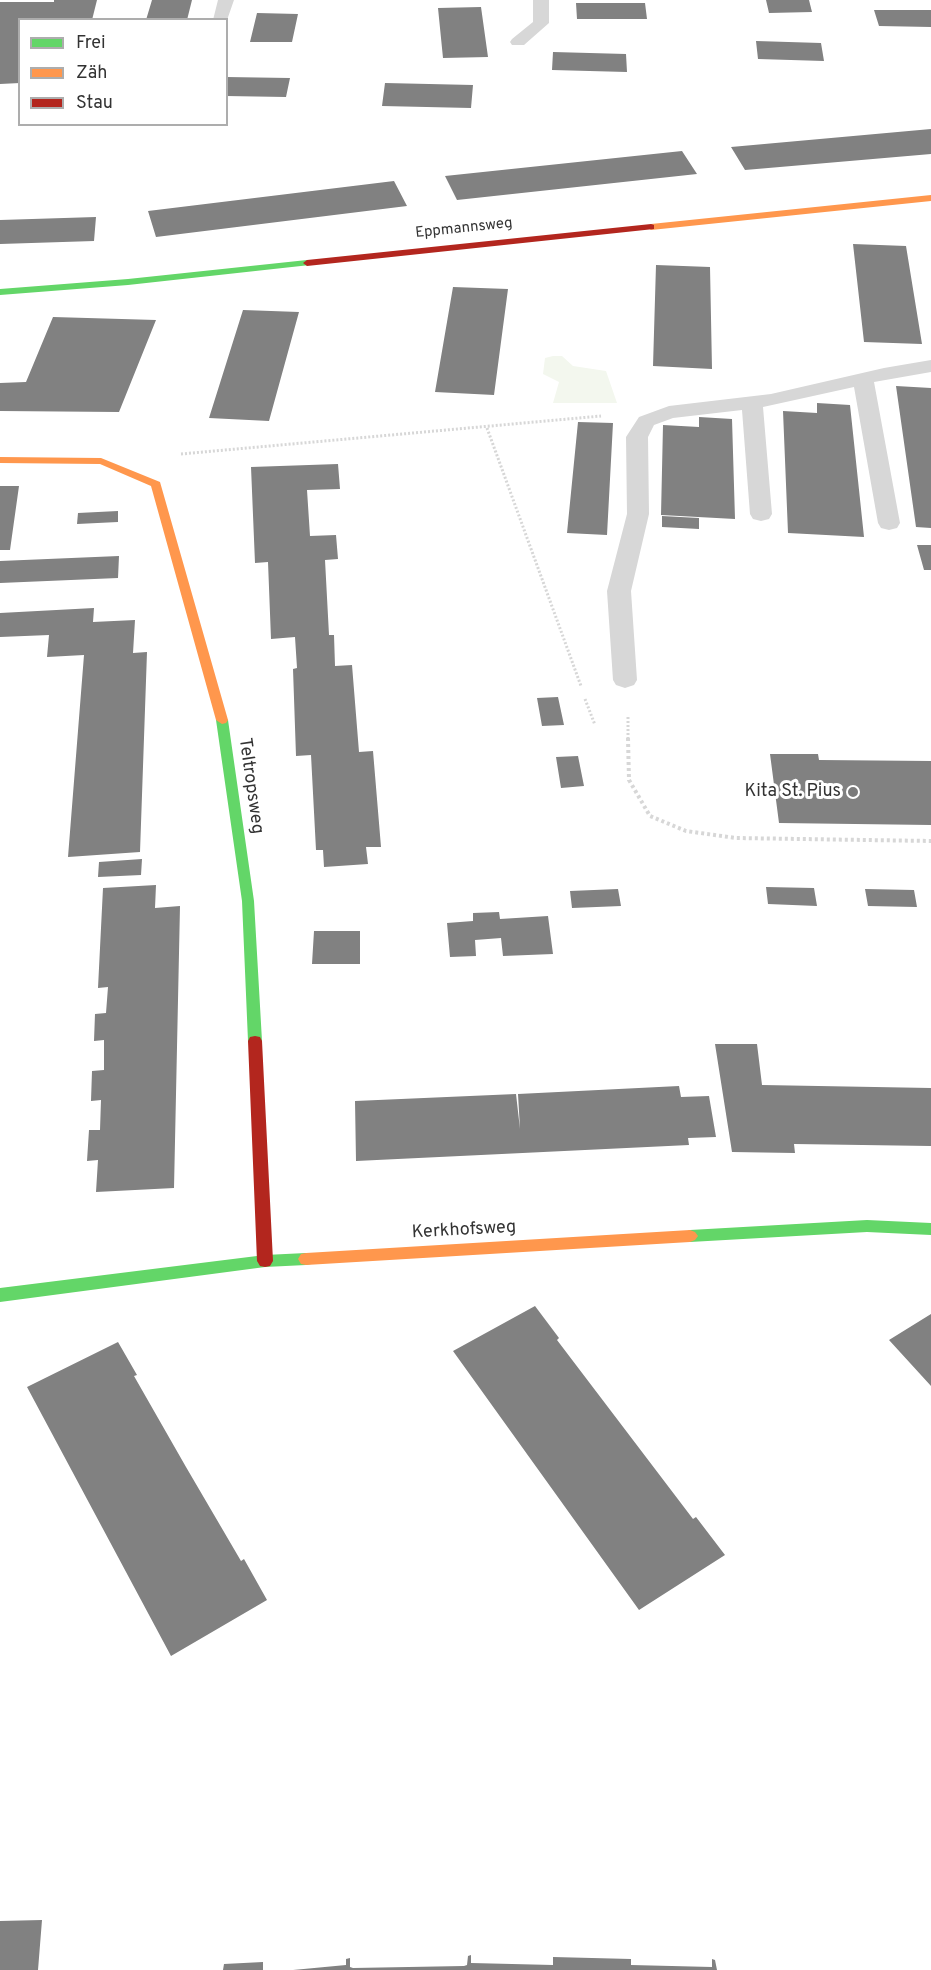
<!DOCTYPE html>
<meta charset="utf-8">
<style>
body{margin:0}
#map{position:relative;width:931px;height:1970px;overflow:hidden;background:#fff;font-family:Overpass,sans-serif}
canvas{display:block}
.legend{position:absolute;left:18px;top:18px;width:210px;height:108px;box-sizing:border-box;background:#fff;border:2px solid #adadad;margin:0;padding:8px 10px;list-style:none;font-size:18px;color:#333}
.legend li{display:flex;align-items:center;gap:12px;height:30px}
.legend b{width:30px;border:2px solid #adadad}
</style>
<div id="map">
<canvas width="931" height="1970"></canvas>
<ul class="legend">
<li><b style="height:8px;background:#63d668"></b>Frei</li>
<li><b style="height:8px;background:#ff974d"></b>Zäh</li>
<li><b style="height:8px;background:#b3261e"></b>Stau</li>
</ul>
</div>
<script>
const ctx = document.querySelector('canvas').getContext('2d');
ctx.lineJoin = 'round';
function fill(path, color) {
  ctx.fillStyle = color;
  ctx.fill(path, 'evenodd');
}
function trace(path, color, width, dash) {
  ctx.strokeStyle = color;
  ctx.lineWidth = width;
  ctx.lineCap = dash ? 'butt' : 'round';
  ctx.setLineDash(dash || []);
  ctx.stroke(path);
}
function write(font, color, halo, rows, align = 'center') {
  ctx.font = font + ' Overpass,sans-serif';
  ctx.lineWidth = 6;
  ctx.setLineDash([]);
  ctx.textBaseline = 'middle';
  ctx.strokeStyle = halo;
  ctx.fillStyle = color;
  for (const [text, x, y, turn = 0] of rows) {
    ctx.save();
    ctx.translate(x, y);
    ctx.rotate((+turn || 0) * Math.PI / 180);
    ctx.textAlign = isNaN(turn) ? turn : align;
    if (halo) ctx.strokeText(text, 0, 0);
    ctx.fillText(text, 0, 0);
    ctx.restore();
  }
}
fill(new Path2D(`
 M553 356H562L573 366 606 371 617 403H553L559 382 543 374 545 358Z`), '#f3f7ee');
fill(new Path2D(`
 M54 0H97L92 20H20V83L0 84V2H54Z
 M152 0H192L187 20H146Z
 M766 0H809L812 12 769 13Z
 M576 3H645L647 19H577Z
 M481 7 488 57 443 58 438 8Z
 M874 10H931V27L879 26Z
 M257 13 298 14 292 42H250Z
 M756 41 821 43 824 61 758 59Z
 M553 52 626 54 627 72 552 70Z
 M226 77 290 78 286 97 226 96Z
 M385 83 473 85 471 108 382 106Z
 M931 129V154L745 170 731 147Z
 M682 151 697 174 457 200 445 176Z
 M394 181 407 206 156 237 148 211Z
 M96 217 94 241 0 244V220Z
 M853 244 906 246 922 344 864 342Z
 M656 265 710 267 712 369 653 366Z
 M453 287 508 289 494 395 435 392Z
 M243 310 299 312 269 421 209 418Z
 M53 317 156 320 119 412 0 411V383L26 382Z
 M896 386 931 388V528L916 527Z
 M817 403 850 405 864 537 788 533 783 411 817 413Z
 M699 417 732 419 735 519 661 515 663 425 699 427Z
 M578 422 613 423 607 535 567 533Z
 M338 464 340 489 307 490 310 536 336 535 338 559 325 560 329 635H334L335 666 352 665 359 752 373 751 381 847H366L368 864 324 867 323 850H316L311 755 296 756 293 669 297 668 295 637 271 639 268 562 255 563 251 467Z
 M0 486H19L10 550H0Z
 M118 511V522L77 524 78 513Z
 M662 516 699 518V529L662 527Z
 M917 545H931V570H924Z
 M119 556 118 578 0 583V561Z
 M94 608 93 622 135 620 133 653 147 652 140 852 68 857 84 655 47 657 49 635 0 637V613Z
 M558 697 564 725 542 726 537 698Z
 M770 754H818L819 760 931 761V825L779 823Z
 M578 756 584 786 561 788 556 757Z
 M142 859 141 875 98 877 99 862Z
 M156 885 155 908 180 906 174 1188 96 1192 98 1160 87 1161 89 1130H100L101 1100 91 1101 92 1071 104 1070V1040L94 1041 95 1014 106 1013 108 987 98 988 103 888Z
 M766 887 814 888 817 906 768 904Z
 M618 889 621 906 572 908 570 891Z
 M865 889 914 890 917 907 868 906Z
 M499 912 500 919 548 916 553 954 503 956 501 938 475 940 476 956 450 957 447 923 473 921V913Z
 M314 931H360V964H312Z
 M715 1044H757L762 1085 931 1088V1146L794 1144 795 1153 732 1152Z
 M679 1086 681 1097 709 1096 716 1137 688 1138 689 1145 356 1161 355 1101 516 1094 520 1129 518 1094Z
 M535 1306 559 1338 557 1340 693 1519 696 1517 725 1555 639 1610 453 1351Z
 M931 1314V1386L889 1340Z
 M118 1342 137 1375 134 1376 186 1467 241 1561 244 1559 267 1600 171 1656 27 1387Z
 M42 1920 38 1970H0V1921Z
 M471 1955V1963L553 1965V1957L631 1959V1965L712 1967V1959L715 1960 717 1970H293L346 1965V1959L350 1958V1967L353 1968 464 1966 467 1965 468 1956Z
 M263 1962V1970H223L224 1964Z`), '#818181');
trace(new Path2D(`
 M487 428 581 686
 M181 454 601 416
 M585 699 595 725
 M628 717V740`), '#d7d7d7', 3, [2, 2]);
trace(new Path2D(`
 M628 738 629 780 650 816 686 831 736 838 931 841`), '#d7d7d7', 4, [3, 3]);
fill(new Path2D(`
 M218 0H234L226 23V20H213Z
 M533 0H549V23L524 45H512L510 42 512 39 533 22Z
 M931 360V372L874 382 900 523 897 528 889 530 881 528 878 523 854 387 763 407 772 514 769 519 761 521 753 519 750 514 742 410 673 418 654 425 648 437 649 514 631 591 637 680 634 685 625 688 616 685 613 680 607 591 627 514 626 437 639 417 669 406 771 394 884 368Z`), '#d7d7d7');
fill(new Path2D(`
 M307 260 310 261V265L128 285 0 295V289L128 279Z
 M222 716 228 720 254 901 262 1041 260 1045H250L248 1041 242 901 216 720Z
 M867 1220 931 1223V1235L867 1232 690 1242 685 1240 682 1236 685 1232 690 1230Z
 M306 1253 311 1254 314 1259 311 1264 306 1265 265 1267 0 1302V1288L265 1255Z`), '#63d668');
fill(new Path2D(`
 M931 195V201L651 230 647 227 651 224Z
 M0 457 101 458 160 482 228 720 226 723 222 724 216 720 151 486 100 464 0 463Z
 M690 1230 695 1232 698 1236 695 1240 690 1242 306 1265 301 1264 298 1259 301 1254 306 1253Z`), '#ff974d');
fill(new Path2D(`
 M651 224 654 225V229L307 266 303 263 307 260Z
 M255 1036 260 1037 262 1041 273 1261 270 1266 265 1267 260 1266 257 1261 248 1041 250 1037Z`), '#b3261e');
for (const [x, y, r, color] of [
 [853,792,6,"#7a7a7a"]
]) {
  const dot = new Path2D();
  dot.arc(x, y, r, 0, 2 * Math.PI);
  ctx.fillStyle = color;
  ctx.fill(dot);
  trace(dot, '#fff', 2);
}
write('15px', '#333', '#fff', [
 ["Eppmannsweg",464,229,-6]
]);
write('18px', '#333', '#fff', [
 ["Teltropsweg",250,786,82],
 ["Kerkhofsweg",464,1231,-3]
]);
write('18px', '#333', '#fff', [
 ["Kita St. Pius",841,792]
], 'right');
</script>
